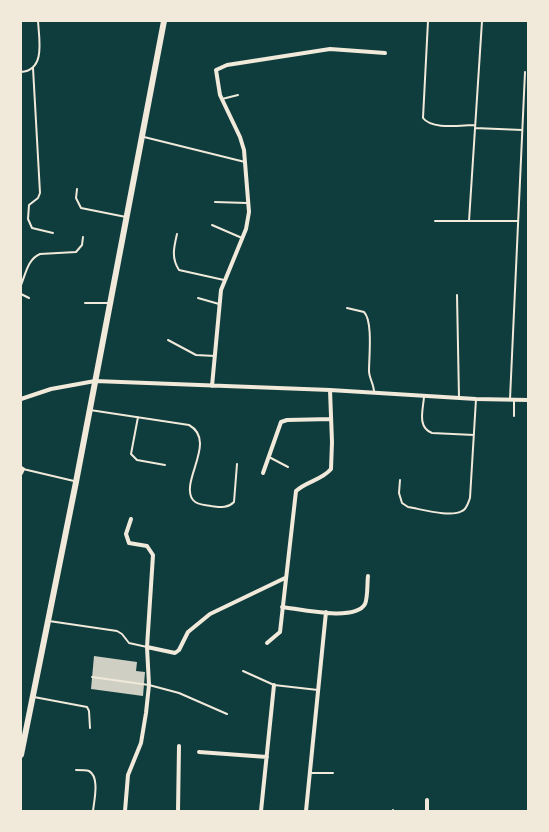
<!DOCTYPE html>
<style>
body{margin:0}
#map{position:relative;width:549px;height:832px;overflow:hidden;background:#0f3d3e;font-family:"Space Grotesk",sans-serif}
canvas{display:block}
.frame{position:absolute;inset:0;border:22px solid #f1e9da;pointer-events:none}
</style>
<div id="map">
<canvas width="549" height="832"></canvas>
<div class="frame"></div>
</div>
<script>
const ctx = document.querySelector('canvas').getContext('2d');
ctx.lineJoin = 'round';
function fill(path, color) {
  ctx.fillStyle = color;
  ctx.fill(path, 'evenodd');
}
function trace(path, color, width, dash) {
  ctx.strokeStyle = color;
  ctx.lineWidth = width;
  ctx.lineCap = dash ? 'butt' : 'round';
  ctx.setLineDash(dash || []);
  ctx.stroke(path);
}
fill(new Path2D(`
 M94 656 137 662 136 671 145 672 143 696 91 689Z`), '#cfcfc3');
trace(new Path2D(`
 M428 21 423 118C432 130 461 125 475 125
 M33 68 40 193 38 198 29 205 28 219 32 228 53 233
 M21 72C46 70 39 39 38 21
 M222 99 238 95
 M475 128 522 130
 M144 137 245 162
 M77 189 76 198 81 208 126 217
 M215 202 247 203
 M435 221H518
 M469 221 482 21
 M212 225 242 238
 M177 234C174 247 171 258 179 270L224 280
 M21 285C26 273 28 259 40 254L76 252 82 245 83 237
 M21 294 29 298
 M457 295 459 398
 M198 298 219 304
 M85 303H110
 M347 308 364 312C373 321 369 357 369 371 369 378 374 384 374 392
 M168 340 196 355 215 356
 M424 397C423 410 417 427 432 433L474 435
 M510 399 525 72
 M514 401V416
 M90 410 189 425C218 441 179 482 193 500 197 505 205 505 211 506 220 507 227 509 234 502L237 464
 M138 417 131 454 137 460 165 465
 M269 457 288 467
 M21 466 23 469 74 481
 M400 480 399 493 402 503 408 507C421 509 451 518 462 511 467 509 468 503 470 498L476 399
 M49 621 117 631 122 634 129 643 147 647
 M243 671 274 685 318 690
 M92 677 149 685 179 693 227 714
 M34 697 87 707 89 711 90 728
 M76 770C80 770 86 770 89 771 100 777 94 801 93 811
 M310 773H333
 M393 811V810`), '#f1e9da', 2);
trace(new Path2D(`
 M212 386 221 290 246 229 249 212 244 150 240 137 220 95 216 70 227 65 330 49 385 53
 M21 399 51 389 95 381 330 390 476 399 528 400
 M21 473 23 469
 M263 473 281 422 287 420 331 419
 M282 607C300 609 355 622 365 604 368 597 367 584 368 576
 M267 643 280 632 296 491C307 481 322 480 331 469L332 442 330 390
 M147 647 175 653 179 650 188 632 210 614 285 578
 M199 752 267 757
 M125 811 128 775 141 743 146 713 149 685 147 647 153 555 147 546 129 543 126 534 131 519
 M178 811 179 746
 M261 811 274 685
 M306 811 326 612
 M427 811V800`), '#f1e9da', 4);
trace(new Path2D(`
 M21 755 76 482 164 21`), '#f1e9da', 6);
</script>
